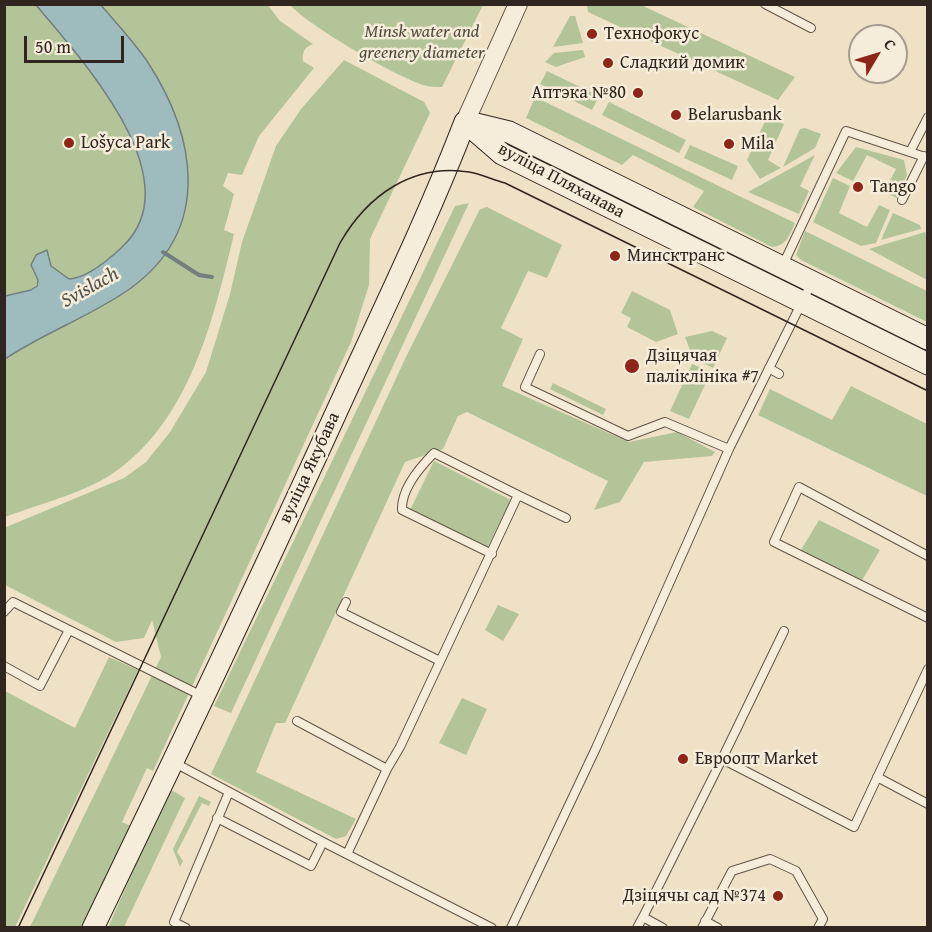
<!DOCTYPE html>
<meta charset="utf-8">
<style>
body{margin:0}
#map{position:relative;width:932px;height:932px;overflow:hidden;background:#efe1c5;font-family:"Gentium Book Plus",serif}
canvas{display:block}
.frame{position:absolute;inset:0;border:6px solid #30251f;pointer-events:none}
.north{position:absolute;left:848px;top:24px;width:60px;height:60px;box-sizing:border-box;background:#f5ecd9;border:2px solid #a69c8f;border-radius:50%;rotate:52deg;font-size:16px;font-weight:700;line-height:24px;text-align:center;color:#30251f}
.north::after{content:'';display:block;margin:auto;width:21px;height:27px;background:#8f2418;clip-path:polygon(50% 0,100% 100%,50% 72%,0 100%)}
.scale{position:absolute;left:24px;top:36px;width:100px;height:27px;box-sizing:border-box;border:3px solid #30251f;border-top:0;padding-left:8px;font-size:18px;line-height:21px;white-space:nowrap;color:#30251f;-webkit-text-stroke:4px #f5ecd9;paint-order:stroke}
</style>
<div id="map">
<canvas width="932" height="932"></canvas>
<div class="frame"></div>
<div class="north">С</div>
<div class="scale">50 m</div>
</div>
<script>
const ctx = document.querySelector('canvas').getContext('2d');
ctx.lineJoin = 'round';
function fill(path, color) {
  ctx.fillStyle = color;
  ctx.fill(path, 'evenodd');
}
function trace(path, color, width, dash) {
  ctx.strokeStyle = color;
  ctx.lineWidth = width;
  ctx.lineCap = dash ? 'butt' : 'round';
  ctx.setLineDash(dash || []);
  ctx.stroke(path);
}
function write(font, color, halo, rows, align = 'center') {
  ctx.font = font + ' "Gentium Book Plus",serif';
  ctx.lineWidth = 5;
  ctx.setLineDash([]);
  ctx.textBaseline = 'middle';
  ctx.strokeStyle = halo;
  ctx.fillStyle = color;
  for (const [text, x, y, turn = 0] of rows) {
    ctx.save();
    ctx.translate(x, y);
    ctx.rotate((+turn || 0) * Math.PI / 180);
    ctx.textAlign = isNaN(turn) ? turn : align;
    if (halo) ctx.strokeText(text, 0, 0);
    ctx.fillText(text, 0, 0);
    ctx.restore();
  }
}
fill(new Path2D(`
 M5 5H36C80 58 196 182 120 249 107 261 87 278 69 279L51 266 49 254 32 261V269L38 280 34 289 5 296Z
 M101 5H268L280 21 313 44C304 48 302 52 303 61L314 68 259 136 242 175 228 173 223 186 234 194 224 230 234 234C214 317 191 416 119 469 87 493 41 503 5 517V359L145 277 165 255 185 214 188 164 177 121 146 59Z
 M290 5H483L442 87C436 87 429 87 423 85 395 76 309 26 290 5Z
 M587 5H641L795 77 778 100 588 12Z
 M570 16H575L583 43 553 47Z
 M583 50 585 57 556 67 545 62 554 53Z
 M344 60 424 102 430 113 370 239 369 285 351 342 153 771 147 768 122 822 131 826 84 927H30L161 657 152 620 144 638 116 642 5 585 4 528 124 478 146 462 170 432 206 372 230 294 242 242 276 146 301 109Z
 M547 71 599 96 592 110 540 84Z
 M535 97 795 223C790 235 786 246 772 247L693 207 704 191 633 155 622 165 526 118Z
 M609 102 686 140 679 153 602 115Z
 M767 117 784 124 768 160 781 168 760 179 747 160Z
 M805 128 821 134 815 148 783 167 800 129Z
 M690 145 738 166 732 180 684 158Z
 M856 147 904 160 907 175 897 198 884 192 896 169 867 155 853 181 836 173Z
 M815 155 800 186 809 191 799 214 748 192Z
 M833 178 850 186 839 213 867 227 879 205 890 210 876 243 861 246 813 222Z
 M469 203 231 713 214 706 455 206Z
 M487 207 562 245 547 278 528 271 501 328 523 339 502 386 629 442 677 432 715 452 712 456 644 462 620 502 594 510 608 481 467 412 458 416 443 449 405 462 285 723H276L256 772 356 819 346 836 336 839 211 774 406 357 480 209Z
 M893 213 920 225 921 229 881 240Z
 M805 231 927 291V322L801 260 796 255Z
 M925 232 927 237V280L869 249Z
 M632 291 670 310 678 334 656 342 627 327 631 318 621 313Z
 M712 331 727 338 713 368 693 358 685 337Z
 M692 364 711 372 689 419 670 411Z
 M553 383 606 409 603 415 550 389Z
 M851 386 927 424V496L758 415 770 389 832 420Z
 M434 461 511 500 487 548 410 510Z
 M819 520 880 550 861 582 801 550Z
 M498 605 519 614 503 641 485 630Z
 M109 657 138 670 15 927H5V691L75 728Z
 M462 698 487 709 466 755 439 743Z
 M173 791 185 798 124 927 108 928 167 793Z
 M199 796 211 802 209 806 202 803 177 852 183 861 180 867 173 849Z`), '#b4c499');
const water = new Path2D(`
 M36 5H101C116 23 133 41 147 61 196 136 213 228 131 288 92 316 45 332 5 359V296L31 290 37 286 38 280 31 265 36 255 47 250 51 266 69 279C87 278 107 261 120 249 196 182 80 58 36 5Z`);
fill(water, '#9ebbbe');
trace(water, '#727f7e', 1.5);
trace(new Path2D(`
 M163 252 199 275 212 277`), '#727f7e', 4);
const service = new Path2D(`
 M765 4 811 28
 M910 152 928 117
 M902 200 924 156
 M782 267 846 131 928 158
 M540 354 525 387 628 436 665 422 729 449
 M769 368 779 374
 M492 554 402 510C401 489 419 468 434 453L518 495
 M928 556 799 487 774 542 928 618
 M346 602 341 612 440 661
 M4 612 13 602 202 696
 M784 631 722 759 854 827 928 669
 M4 666 40 686 69 630
 M297 721 387 769
 M175 763 323 842 492 928
 M877 777 928 804
 M217 818 311 866 323 842
 M347 854 387 769 400 747 518 495 566 518
 M643 917 722 759
 M705 921 718 928
 M186 928 174 922 229 792
 M511 928 596 748 729 449 812 282
 M637 928 643 917 663 928
 M702 928 732 871 770 859 796 871 823 919 818 928`);
const tertiary = new Path2D(`
 M465 122 518 4`);
const secondary = new Path2D(`
 M465 122 502 154 928 364
 M468 122 509 132 928 339
 M93 928C179 750 264 571 346 391 387 302 430 213 465 122`);
trace(service, '#605448', 10);
trace(tertiary, '#605448', 20);
trace(secondary, '#30251f', 23);
trace(service, '#f5ecd9', 8);
trace(tertiary, '#f5ecd9', 18);
trace(secondary, '#f5ecd9', 21);
trace(new Path2D(`
 M18 928 340 243C367 196 412 163 469 172 481 174 493 180 505 183L928 391`), '#30251f', 1.5);
for (const [x, y, r, color] of [
 [592,34,6,"#8f2418"],
 [608,63,6,"#8f2418"],
 [638,93,6,"#8f2418"],
 [676,115,6,"#8f2418"],
 [69,143,6,"#8f2418"],
 [729,144,6,"#8f2418"],
 [858,187,6,"#8f2418"],
 [615,256,6,"#8f2418"],
 [632,366,8,"#8f2418"],
 [683,759,6,"#8f2418"],
 [778,896,6,"#8f2418"]
]) {
  const dot = new Path2D();
  dot.arc(x, y, r, 0, 2 * Math.PI);
  ctx.fillStyle = color;
  ctx.fill(dot);
  trace(dot, '#f5ecd9', 2);
}
write('italic 18px', '#514d3e', '#f5ecd9', [
 ["Minsk water and",422,32],
 ["greenery diameter",422,53]
]);
write('18px', '#30251f', '#f5ecd9', [
 ["Технофокус",604,34],
 ["Сладкий домик",620,63],
 ["Аптэка №80",626,93,"right"],
 ["Belarusbank",688,115],
 ["Lošyca Park",81,143],
 ["Mila",741,144],
 ["Tango",870,187],
 ["Минсктранс",627,256],
 ["Дзіцячая",646,356],
 ["паліклініка #7",646,377],
 ["Евроопт Market",695,759],
 ["Дзіцячы сад №374",766,896,"right"]
], 'left');
write('18px', '#30251f', '#f5ecd9', [
 ["вуліца Пляханава",561,181,28],
 ["вуліца Якубава",310,468,-65]
]);
write('italic 20px', '#51524f', '#f5ecd9', [
 ["Svislach",90,288,-29]
]);
</script>
